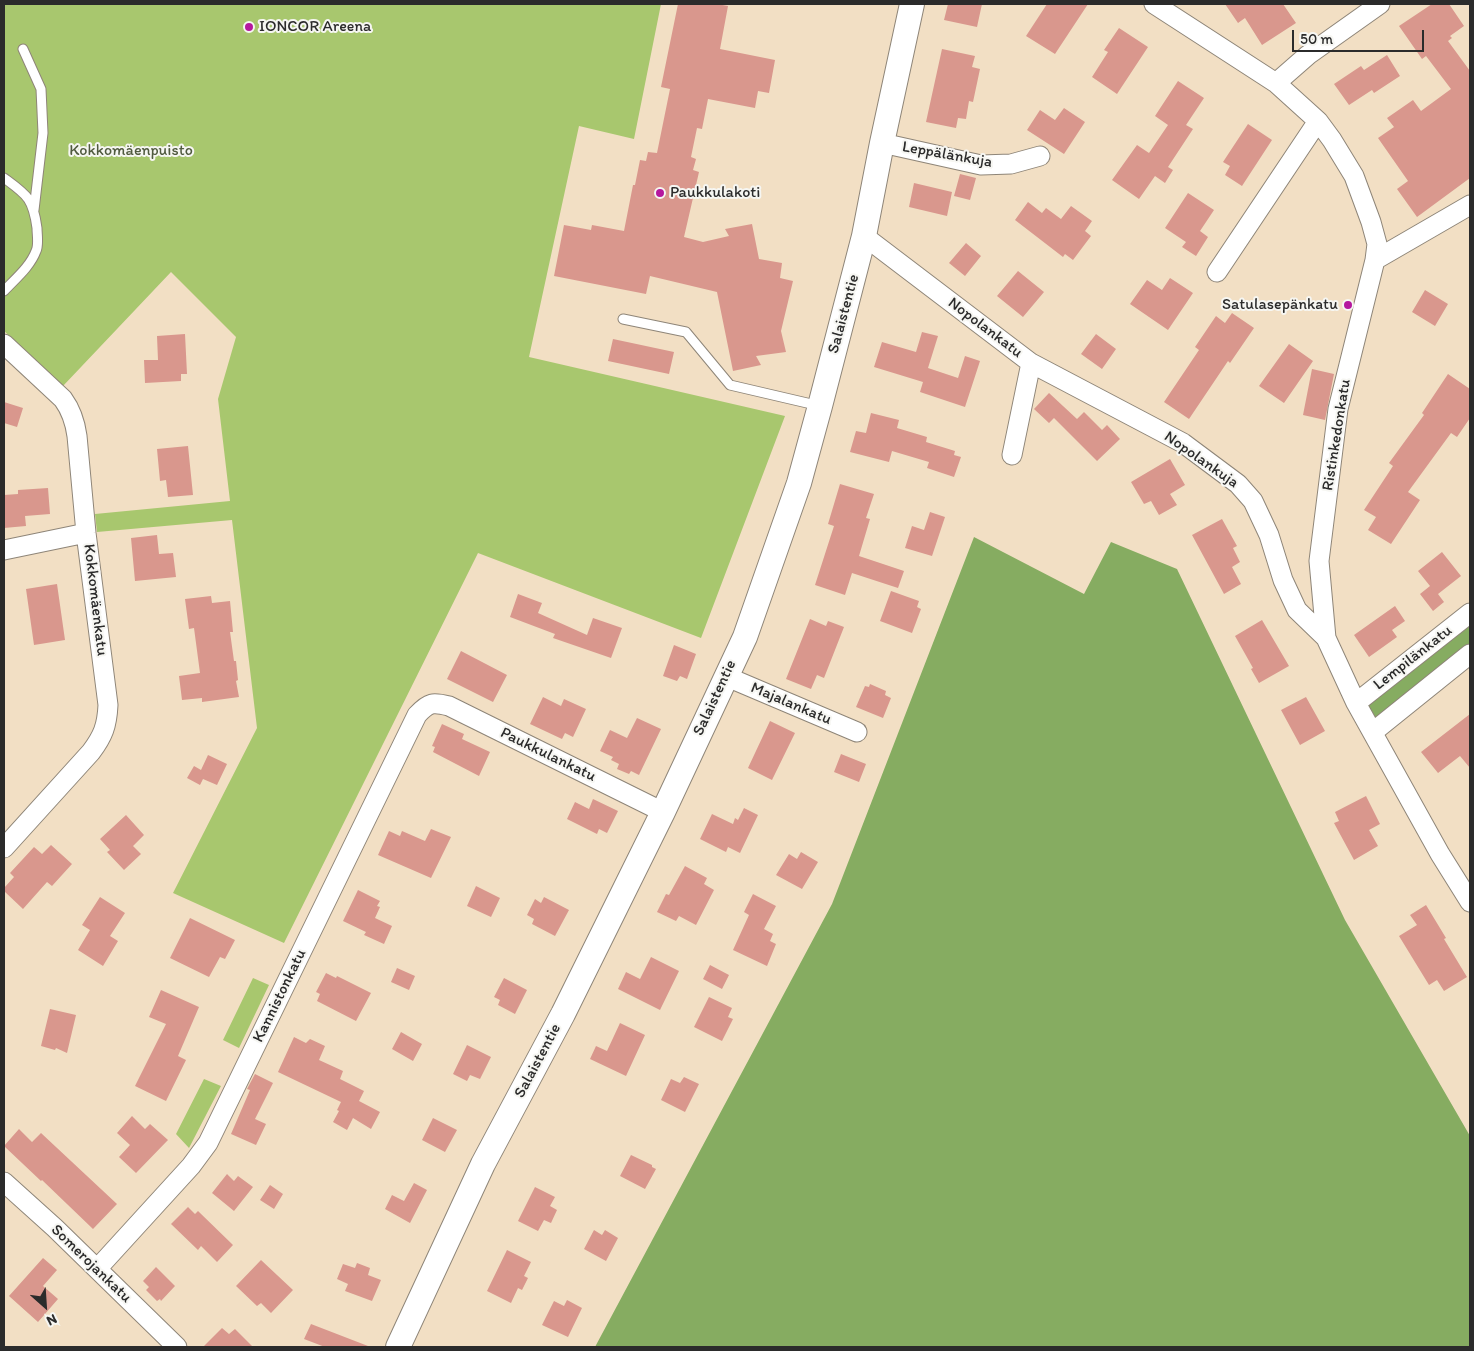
<!DOCTYPE html>
<meta charset="utf-8">
<style>
body{margin:0}
#map{position:relative;width:1474px;height:1351px;overflow:hidden;background:#f2dfc4;font-family:Itim,sans-serif}
canvas{display:block}
.frame{position:absolute;inset:0;border:5px solid #2b2b2b;pointer-events:none}
.north{position:absolute;left:20px;top:1281px;width:50px;height:50px;-webkit-text-stroke:4px #f6f6f2;paint-order:stroke;rotate:154deg;font-size:14px;font-weight:700;line-height:20px;text-align:center;color:#2b2b2b}
.north::after{content:'';display:block;margin:auto;width:18px;height:22px;background:#2b2b2b;clip-path:polygon(50% 0,100% 100%,50% 72%,0 100%)}
.scale{position:absolute;left:1292px;top:30px;width:132px;height:22px;box-sizing:border-box;border:2px solid #2b2b2b;border-top:0;padding-left:6px;font-size:15px;line-height:18px;white-space:nowrap;color:#2b2b2b;-webkit-text-stroke:4px #f6f6f2;paint-order:stroke}
</style>
<div id="map">
<canvas width="1474" height="1351"></canvas>
<div class="frame"></div>
<div class="north">N</div>
<div class="scale">50 m</div>
</div>
<script>
const ctx = document.querySelector('canvas').getContext('2d');
ctx.lineJoin = 'round';
function fill(path, color) {
  ctx.fillStyle = color;
  ctx.fill(path, 'evenodd');
}
function trace(path, color, width, dash) {
  ctx.strokeStyle = color;
  ctx.lineWidth = width;
  ctx.lineCap = dash ? 'butt' : 'round';
  ctx.setLineDash(dash || []);
  ctx.stroke(path);
}
function write(font, color, halo, rows, align = 'center') {
  ctx.font = font + ' Itim,sans-serif';
  ctx.lineWidth = 4;
  ctx.setLineDash([]);
  ctx.textBaseline = 'middle';
  ctx.strokeStyle = halo;
  ctx.fillStyle = color;
  for (const [text, x, y, turn = 0] of rows) {
    ctx.save();
    ctx.translate(x, y);
    ctx.rotate((+turn || 0) * Math.PI / 180);
    ctx.textAlign = isNaN(turn) ? turn : align;
    if (halo) ctx.strokeText(text, 0, 0);
    ctx.fillText(text, 0, 0);
    ctx.restore();
  }
}
fill(new Path2D(`
 M4 4H661L634 139 579 126 529 357 785 416 701 638 478 553 284 943 173 893 257 728 232 520 97 532 95 514 230 501 218 399 236 337 171 272 63 386 4 331Z
 M253 978 269 985 239 1048 223 1040Z
 M204 1079 221 1086 189 1148 176 1134Z`), '#a8c76e');
fill(new Path2D(`
 M974 537 1084 594 1111 542 1177 569 1345 920 1470 1136V1347H595L832 904Z
 M1470 618V648L1374 727 1360 704Z`), '#86ac61');
fill(new Path2D(`
 M678 4H717L728 6 720 49 775 60 769 93 758 91 755 108 708 99 702 129 697 128 691 157 696 159 693 170 699 172 684 237 703 242 729 236 725 229 752 224 759 259 782 263 780 278 793 281 781 331 786 352 756 356 761 365 733 371 717 292 650 276 646 294 554 276 564 225 591 230 592 225 624 231 633 185H635L640 160 646 161 648 152 657 153 670 89 661 87Z
 M948 4H982L977 27 944 20Z
 M1047 4H1088L1055 54 1026 36Z
 M1225 4H1283L1296 23 1262 45 1245 18 1238 23Z
 M1432 4H1449L1464 26 1450 36 1452 38 1448 41 1470 71V178L1417 217 1397 189 1408 181 1378 138 1394 127 1387 118 1413 100 1421 111 1451 89 1426 56 1422 59 1399 26Z
 M1119 28 1148 47 1117 94 1092 77 1108 52 1104 50Z
 M942 49 975 56 972 67 980 69 973 102 969 101 966 119 958 118 956 128 926 122Z
 M1387 55 1400 76 1374 93 1372 90 1349 105 1334 84 1361 66 1364 70Z
 M1178 81 1204 98 1186 125 1193 129 1168 167 1173 170 1165 183 1155 176 1139 199 1112 180 1137 145 1149 153 1168 125 1155 116Z
 M1064 108 1085 122 1064 154 1027 130 1040 110 1055 120Z
 M1248 124 1272 140 1242 186 1225 175 1230 166 1223 162Z
 M960 174 976 178 970 200 954 196Z
 M914 183 952 192 947 216 909 207Z
 M1188 193 1214 210 1200 231 1208 237 1196 256 1182 247 1186 242 1165 228Z
 M1028 202 1042 213 1046 208 1061 219 1071 206 1092 221 1085 231 1091 236 1073 260 1065 254 1063 257 1015 220Z
 M966 243 981 256 965 276 949 263Z
 M1018 271 1044 292 1023 317 997 296Z
 M1170 278 1193 293 1168 330 1130 304 1147 280 1162 290Z
 M1425 290 1448 304 1435 326 1412 312Z
 M1232 313 1254 328 1230 363 1228 361 1189 419 1164 402 1199 350 1195 347 1216 316 1225 323Z
 M922 332 938 336 928 368 958 378 965 356 980 361 965 407 920 392 923 382 874 367 882 342 916 352Z
 M185 334 187 374H181V381L145 383 144 360H158L157 336Z
 M1096 334 1116 349 1102 369 1081 354Z
 M613 339 674 352 669 374 608 361Z
 M1289 344 1313 361 1284 403 1259 386Z
 M1312 369 1334 374 1325 420 1303 415Z
 M1448 374 1470 389V418L1457 437 1451 433 1408 492 1420 500 1391 544 1368 530 1376 517 1364 510 1393 466 1389 463 1424 415 1422 413Z
 M1049 393 1077 419 1084 412 1102 430 1107 425 1120 439 1097 461 1054 418 1049 423 1034 409Z
 M4 402 23 408 17 427 4 423Z
 M871 413 899 420 897 428 927 437 926 442 955 451 954 455 961 457 954 477 927 468 929 462 892 451 889 462 850 452 856 431 866 433Z
 M188 446 193 495 168 497 166 480 160 481 157 449Z
 M1170 459 1185 485 1170 494 1177 505 1159 515 1151 501 1144 504 1131 482Z
 M840 484 874 494 866 518 870 519 859 556 904 571 898 588 852 573 845 595 815 585 834 526 828 524Z
 M48 488 50 514 25 516 26 526 4 528V495L18 494V490Z
 M930 512 945 517 932 556 905 548 912 526 924 530Z
 M1222 519 1237 546 1233 548 1240 562 1232 567 1241 584 1224 594 1192 535Z
 M157 535 159 554 173 553 176 577 135 581 131 538Z
 M1442 552 1461 576 1438 594 1444 602 1433 611 1420 594 1430 586 1418 571Z
 M57 584 65 640 34 645 26 589Z
 M891 591 919 601 917 607 921 609 912 633 880 621Z
 M518 594 542 603 538 613 587 635 593 618 622 628 611 658 553 638 555 634 510 617Z
 M211 596 212 603 230 601 233 632H230L234 661H236L238 680 236 681 239 697 202 702V698L182 700 179 676 200 673 194 628 189 629 185 599Z
 M1395 606 1405 621 1392 630 1397 637 1369 657 1354 635Z
 M810 619 826 626 828 621 844 627 824 678 817 675 811 689 786 679Z
 M1262 620 1289 666 1259 683 1251 669 1253 668 1235 636Z
 M674 645 696 654 687 679 680 676 677 681 663 676Z
 M461 651 507 675 493 702 447 679Z
 M870 684 886 691 885 695 891 698 883 718 856 707 865 686 869 687Z
 M543 697 561 706 564 699 586 709 573 737 565 733 562 739 530 724Z
 M1306 697 1325 731 1300 745 1281 710Z
 M1470 714V768L1460 756 1438 773 1421 752Z
 M637 718 661 729 639 775 631 771 629 774 617 769 619 764 611 760 613 757 600 751 610 730 627 738Z
 M770 721 795 733 772 780 748 768Z
 M442 724 464 734 462 739 490 752 479 776 433 752 435 747 432 746Z
 M841 754 866 764 859 782 834 772Z
 M208 755 227 764 217 785 203 779 200 785 187 778 194 766 201 770Z
 M1366 796 1380 824 1369 830 1378 846 1354 860 1334 823 1339 821 1335 812Z
 M593 799 618 811 607 833 599 829 597 834 567 819 575 802 589 809Z
 M744 808 758 815 740 853 728 847 726 852 700 839 712 814 733 824 735 818 738 820Z
 M126 815 144 835 133 846 141 854 124 870 107 852 110 850 100 839Z
 M431 829 451 837 431 878 378 855 389 831 400 836 402 831 425 841Z
 M51 845 72 864 52 886 47 882 23 909 4 891V888L14 877 10 873 34 847 42 854Z
 M801 852 818 862 802 889 776 875 789 854 797 859Z
 M685 866 707 878 704 884 714 890 696 925 679 916 676 921 657 912 666 894 669 895Z
 M476 886 500 898 491 917 467 906Z
 M358 890 380 901 377 906 380 907 375 918 392 926 384 944 364 935 366 932 343 921Z
 M753 894 776 906 764 929 773 934 770 941 776 944 767 966 733 950 749 915 744 912Z
 M100 897 125 913 110 936 118 941 103 966 78 950 90 930 82 925Z
 M544 897 569 910 555 936 532 924 534 919 527 915 535 899 541 903Z
 M1426 905 1446 938 1444 939 1467 977 1444 991 1437 980 1429 985 1399 936 1417 925 1410 915Z
 M190 918 235 940 225 959 220 957 209 977 170 958Z
 M651 957 679 971 660 1010 618 989 626 972 640 979Z
 M710 965 729 975 722 989 703 979Z
 M397 968 415 976 409 990 391 982Z
 M326 973 336 978 337 976 371 993 356 1021 317 1001 320 994 316 992Z
 M504 978 527 990 515 1014 498 1005 500 1000 494 997Z
 M161 990 199 1007 178 1056 186 1060 166 1101 135 1086 166 1024 149 1017Z
 M709 997 732 1008 728 1017 733 1019 722 1041 694 1027Z
 M50 1009 76 1015 67 1053 56 1048 55 1050 41 1046Z
 M620 1023 645 1035 626 1076 590 1059 596 1046 607 1051Z
 M401 1032 422 1044 413 1061 392 1049Z
 M294 1037 306 1043 310 1039 325 1046 319 1060 343 1071 340 1079 364 1091 359 1101 380 1112 371 1129 353 1118 347 1130 333 1122 339 1111 337 1110 341 1102 278 1072Z
 M467 1045 491 1057 480 1079 470 1075 467 1081 453 1074Z
 M255 1074 273 1083 255 1119 266 1124 256 1145 231 1134 250 1090 247 1089Z
 M684 1077 699 1084 685 1112 661 1100 671 1079 680 1083Z
 M132 1116 145 1129 150 1124 168 1140 136 1173 119 1157 130 1145 117 1133Z
 M433 1118 457 1130 445 1152 422 1140Z
 M19 1129 32 1142 41 1133 117 1204 93 1229 42 1180 41 1181 4 1146Z
 M631 1155 652 1165V1167L656 1169 645 1189 620 1176Z
 M227 1174 234 1181 238 1176 253 1187 234 1211 212 1193Z
 M414 1183 427 1190 410 1223 385 1209 392 1195 404 1201Z
 M270 1185 283 1194 274 1209 260 1200Z
 M535 1187 555 1197 550 1206 557 1210 551 1223 544 1220 538 1231 518 1221Z
 M188 1207 195 1214 198 1211 233 1245 217 1262 201 1246 198 1250 171 1224Z
 M594 1230 602 1235 605 1230 618 1238 606 1261 584 1249Z
 M507 1250 531 1262 524 1276 528 1278 522 1290 518 1288 511 1303 487 1291Z
 M43 1258 57 1270 43 1286 58 1299 38 1322 9 1296Z
 M261 1260 293 1290 271 1313 261 1303 257 1306 236 1286Z
 M357 1263 370 1268 368 1275 381 1280 372 1301 345 1291 348 1284 337 1279 343 1264 355 1268Z
 M156 1267 175 1286 161 1301 160 1299 157 1301 146 1290 149 1287 143 1281Z
 M567 1300 582 1308 568 1337 542 1325 554 1301 564 1306Z
 M311 1324 368 1346V1347H325L304 1339Z
 M222 1328 229 1334 235 1329 253 1347H203Z`), '#d9978d');
const service = new Path2D(`
 M23 49 41 89 43 133 34 210
 M4 178C27 195 33 198 37 228 37 235 39 245 36 251 30 267 15 279 4 291
 M623 319 686 332 730 385 820 406`);
const minor = new Path2D(`
 M1154 4 1276 83 1318 121 1332 140 1354 176 1371 222 1377 244 1375 260 1338 409 1319 561 1326 638 1356 703 1440 854 1470 902
 M1276 83 1308 55 1380 4
 M882 143 981 165 1011 164 1040 156
 M864 236 1031 363 1012 455
 M1375 260 1470 205
 M1217 272 1318 121
 M4 344 63 399C71 410 75 421 77 436L86 533 108 705C107 726 103 736 91 752L4 848
 M1031 363 1183 443 1238 484 1253 501 1269 535 1283 580 1297 610 1326 638
 M4 550 86 533
 M725 676 857 732
 M1356 703 1470 613
 M1373 732 1470 654
 M4 1182 55 1228 177 1347
 M97 1269 191 1166 208 1143 417 715C429 702 433 702 449 706L663 812`);
const tertiary = new Path2D(`
 M398 1347 483 1164 563 1014 663 812 745 637 799 483 820 406 864 236 882 143 912 4`);
trace(service, '#8e8578', 11);
trace(minor, '#8e8578', 21);
trace(tertiary, '#8e8578', 26);
trace(service, '#fff', 9);
trace(minor, '#fff', 19);
trace(tertiary, '#fff', 24);
for (const [x, y, r, color] of [
 [249,27,5,"#b5179e"],
 [660,193,5,"#b5179e"],
 [1348,305,5,"#b5179e"]
]) {
  const dot = new Path2D();
  dot.arc(x, y, r, 0, 2 * Math.PI);
  ctx.fillStyle = color;
  ctx.fill(dot);
  trace(dot, '#f6f6f2', 2);
}
write('16px', '#2b2b2b', '#f6f6f2', [
 ["IONCOR Areena",259,27],
 ["Paukkulakoti",670,193],
 ["Satulasepänkatu",1338,305,"right"]
], 'left');
write('16px', '#505a3f', '#f6f6f2', [
 ["Kokkomäenpuisto",131,151]
]);
write('16px', '#2b2b2b', '#f6f6f2', [
 ["Leppälänkuja",947,155,10],
 ["Salaistentie",844,314,-75],
 ["Nopolankatu",985,328,37],
 ["Ristinkedonkatu",1337,435,-81],
 ["Nopolankuja",1201,460,35],
 ["Kokkomäenkatu",95,600,83],
 ["Lempilänkatu",1413,658,-38],
 ["Salaistentie",715,698,-65],
 ["Majalankatu",791,704,23],
 ["Paukkulankatu",548,755,26],
 ["Kannistonkatu",280,996,-64],
 ["Salaistentie",538,1061,-62],
 ["Somerojankatu",91,1264,44]
]);
</script>
